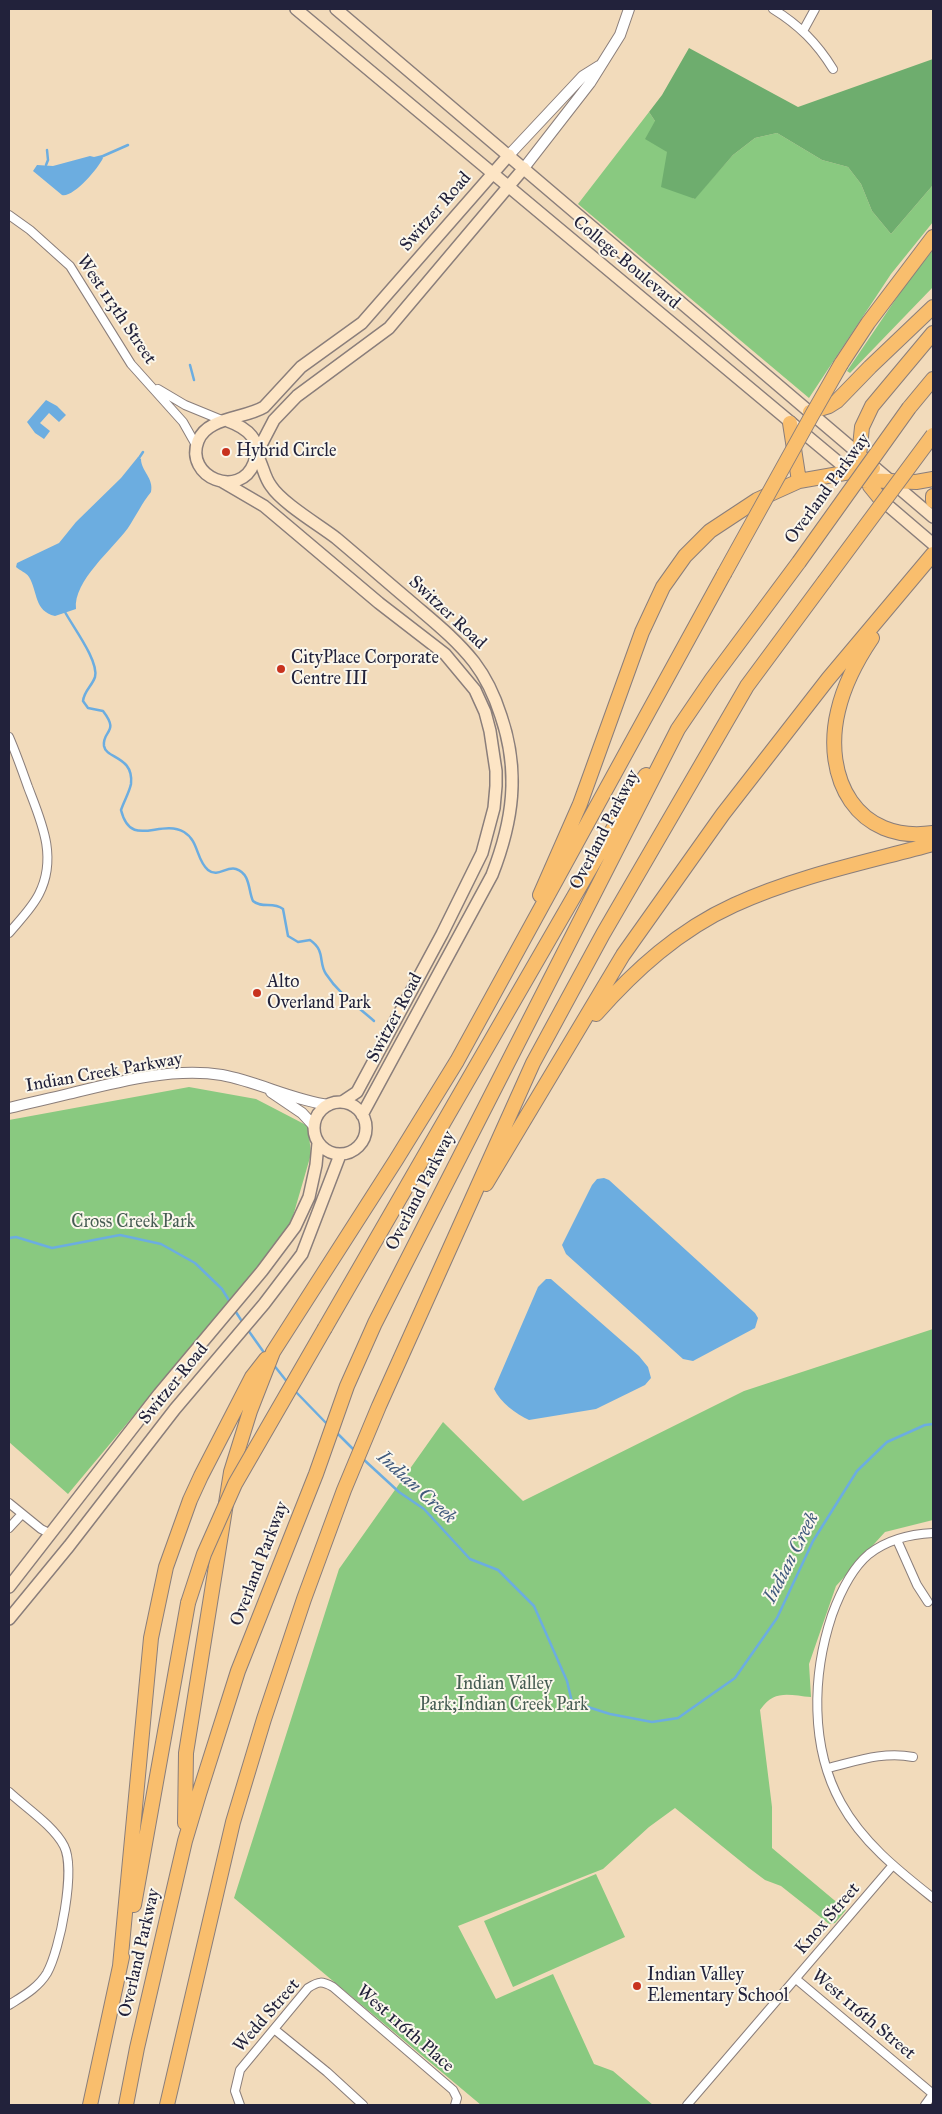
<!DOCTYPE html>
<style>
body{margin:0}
#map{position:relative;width:942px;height:2114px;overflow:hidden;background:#f2dbbb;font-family:"IM FELL Great Primer",serif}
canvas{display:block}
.frame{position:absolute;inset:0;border:10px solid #22223b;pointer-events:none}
</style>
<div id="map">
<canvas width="942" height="2114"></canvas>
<div class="frame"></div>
</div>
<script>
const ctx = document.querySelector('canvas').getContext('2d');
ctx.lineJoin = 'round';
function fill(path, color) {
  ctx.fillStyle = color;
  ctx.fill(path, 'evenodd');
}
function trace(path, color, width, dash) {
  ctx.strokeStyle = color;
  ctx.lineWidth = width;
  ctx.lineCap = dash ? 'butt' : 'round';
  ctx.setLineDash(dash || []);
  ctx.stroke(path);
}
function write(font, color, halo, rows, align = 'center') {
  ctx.font = font + ' "IM FELL Great Primer",serif';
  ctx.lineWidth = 4;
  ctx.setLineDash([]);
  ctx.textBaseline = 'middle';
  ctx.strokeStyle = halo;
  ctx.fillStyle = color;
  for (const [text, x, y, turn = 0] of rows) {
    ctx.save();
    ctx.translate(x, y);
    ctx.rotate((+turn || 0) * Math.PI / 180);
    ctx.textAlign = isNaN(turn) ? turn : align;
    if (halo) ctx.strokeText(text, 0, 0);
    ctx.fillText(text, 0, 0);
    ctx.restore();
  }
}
fill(new Path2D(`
 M649 112 655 121 667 152 694 199 733 155 755 138 777 133 822 160 848 167 861 184 872 211 891 234 933 185V222L891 274 809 398 578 204Z
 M933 250V287L850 373 847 371 906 284Z
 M189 1087 256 1099 308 1126 311 1154 289 1230 68 1494 9 1442V1120Z
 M933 1329V1520L885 1532 836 1586 809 1664 811 1697C789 1695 774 1689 760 1710L772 1807V1848L846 1910 835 1923 829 1924 781 1886 765 1880 749 1868 675 1808 649 1827 603 1869 458 1926 496 1999 553 1974 594 2064 613 2071 653 2105H481L234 1898 339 1569 443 1422 523 1501 744 1391Z
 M596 1874 625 1937 513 1987 484 1921Z`), '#89c980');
fill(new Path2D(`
 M689 48 798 107 933 59V185L891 234 872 211 861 184 848 167 822 160 777 133 755 138 733 155 695 199 661 187 667 152 645 139 655 121 649 112 662 95Z`), '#6ead6e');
fill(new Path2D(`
 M102 155 103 158C98 169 73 198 62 195L33 171 37 165 53 166 90 156 94 157Z
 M46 400 57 406 66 415 59 422 49 413 41 422 40 423 50 431 44 439 35 433 27 422Z
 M138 457 141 459C141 471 154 478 151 492 142 503 136 516 128 528 113 549 73 581 76 609L55 616C34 611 38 592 29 577 26 572 20 571 16 567L17 563 59 543 76 522 121 478Z
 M604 1178 609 1180 755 1313 758 1318 755 1328 693 1361 683 1359 566 1254 562 1245 592 1185 597 1179Z
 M546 1279H551L639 1356 648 1367 651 1378 645 1385 596 1409 529 1420C516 1414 500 1402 494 1389L538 1287Z`), '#6cade0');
trace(new Path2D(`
 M103 156 128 145
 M46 165 48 160 47 150
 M190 365 194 380
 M139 458 143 452
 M65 612C73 627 99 661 95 677 92 686 84 691 83 701L88 708 103 711C120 733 102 730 104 746 106 759 134 756 131 784 129 793 124 801 121 810 131 850 160 818 184 832 199 841 196 860 208 870 218 878 226 866 236 869 251 874 248 891 253 901 262 909 273 901 283 909L288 936 298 942 310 940C326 951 318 962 326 974 339 994 357 1006 374 1021
 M9 1238 16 1237 52 1248 120 1235 161 1244 195 1263 222 1289 230 1302
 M234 1309 243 1323
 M248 1330 265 1354
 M273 1364 288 1383
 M295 1391 328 1425
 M336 1432 355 1451
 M362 1458 399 1492 424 1509 470 1559 498 1570 534 1606 567 1681 572 1702 610 1714 652 1722 678 1718 735 1678 777 1618 813 1541 857 1471 887 1442 925 1425 933 1424`), '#6cade0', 2.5);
const minor = new Path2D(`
 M773 9C799 25 817 43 833 69
 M803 31 815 9
 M9 215 30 230 70 266 131 364 183 422 196 445
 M158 389 185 405 224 421
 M9 737C16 753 22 770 28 787 41 821 58 857 39 894 32 908 19 921 9 933
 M9 1503 41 1529 51 1534
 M9 1528 22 1514
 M933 1533C911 1534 887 1540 869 1554 851 1569 840 1593 832 1615 812 1675 810 1747 841 1803 863 1843 899 1871 933 1898
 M897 1540 917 1585 928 1602
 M828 1768C857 1761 884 1751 913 1757
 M9 1792C25 1807 54 1826 64 1846 76 1869 60 1950 47 1973 38 1988 23 1996 9 2005
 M796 1979 933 2094
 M274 2029 327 2072 363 2105
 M240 2105 235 2091 240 2070 308 1988C319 1981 322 1981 333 1987L453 2090 457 2098 455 2105
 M687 2105 893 1865
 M925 2105 933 2094`);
const tertiary = new Path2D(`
 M509 155 583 76 599 66
 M524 168 590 83 620 35 629 9
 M271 1092 302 1113 314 1126
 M9 1108C28 1103 48 1099 68 1094 117 1082 172 1067 222 1075 259 1082 292 1100 329 1105`);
const secondary = new Path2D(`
 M296 9 855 476
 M336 9 933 517
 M228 421C247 428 263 440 254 463 240 500 184 477 198 441 207 417 244 419 264 407L301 367 362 323 509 155
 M257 447 262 443 274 420 297 396 389 328 524 168
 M257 455C263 465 264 477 271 486 282 503 319 525 336 538 361 559 386 581 411 602 433 621 456 639 474 662 487 679 495 697 501 716 520 772 513 821 492 875L362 1115
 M223 482 264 506 379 603 445 654 475 690 485 712 490 731 496 771V786L494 808 482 853 442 934 357 1092 342 1102
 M878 497 933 544
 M314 1128a26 26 0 1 1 52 0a26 26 0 1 1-52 0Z
 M9 1587 159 1394 262 1271 295 1227 309 1197 316 1165 318 1143
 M9 1619 69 1546 175 1409 264 1304 302 1254 340 1155`);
const motorway = new Path2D(`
 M841 364 868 323 933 237
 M909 408 933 379
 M810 412 829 406 837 401 870 367 933 307
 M790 423 799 481
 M861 480 916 482 933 479
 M933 496V501
 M883 502 870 486 862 469 859 456 862 427 872 406 933 333
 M872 638C857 660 844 685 838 711 822 778 857 844 933 833
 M540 895 580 804 642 632 663 587 685 556 710 531 757 500 799 481 873 468
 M596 1014C635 970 679 930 734 905 797 876 867 862 933 844
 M486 1184 623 955 723 814 828 679 933 554
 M325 1328 632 796 646 775
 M185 1823 186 1753 231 1472 250 1411 273 1352 396 1160 457 1061 724 574
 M134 1905 188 1603
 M120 1966 151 1638 166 1567 190 1500 201 1476 252 1377 266 1359
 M90 2105 122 1957
 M126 2105 137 2048 185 1841 199 1794 238 1671 316 1474 347 1386 375 1323 678 729 712 679 799 562
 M167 2105 233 1822 264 1719 304 1599 344 1490 379 1406 533 1063 603 934 747 686 824 582`);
trace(minor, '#8a7e7b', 10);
trace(tertiary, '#8a7e7b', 12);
trace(secondary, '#8a7e7b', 14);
trace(motorway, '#8a7e7b', 16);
trace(minor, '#fff', 8);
trace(tertiary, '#fff', 10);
trace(secondary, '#fde5c5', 11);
trace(motorway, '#f9be6d', 14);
const motorwayBridge = new Path2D(`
 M799 562 909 408
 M724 574 812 415 841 364
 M824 582 933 435
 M188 1603 204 1554 235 1484 325 1328`);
trace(motorwayBridge, '#8a7e7b', 16, []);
trace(motorwayBridge, '#f9be6d', 14);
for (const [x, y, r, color] of [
 [226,452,5,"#c8321e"],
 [281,669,5,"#c8321e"],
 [257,993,5,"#c8321e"],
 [637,1986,5,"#c8321e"]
]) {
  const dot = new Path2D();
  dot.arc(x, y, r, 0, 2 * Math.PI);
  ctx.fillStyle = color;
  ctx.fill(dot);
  trace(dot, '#fbf7ec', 2);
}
write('18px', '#22223b', '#fbf7ec', [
 ["Switzer Road",436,212,-49],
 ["College Boulevard",626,263,40],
 ["West 113th Street",116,310,56],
 ["Overland Parkway",828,489,-54],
 ["Switzer Road",447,613,43],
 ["Overland Parkway",605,830,-63],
 ["Switzer Road",395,1018,-62],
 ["Indian Creek Parkway",104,1073,-10],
 ["Overland Parkway",421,1191,-63],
 ["Switzer Road",174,1384,-51],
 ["Overland Parkway",260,1564,-69],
 ["Knox Street",828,1919,-49],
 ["Overland Parkway",140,1953,-77],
 ["West 116th Street",863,2015,40],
 ["Wedd Street",267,2016,-49],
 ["West 116th Place",405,2029,41]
]);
write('18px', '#22223b', '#fbf7ec', [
 ["Hybrid Circle",236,452],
 ["CityPlace Corporate",291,659],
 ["Centre III",291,680],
 ["Alto",267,983],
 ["Overland Park",267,1004],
 ["Indian Valley",647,1976],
 ["Elementary School",647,1997]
], 'left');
write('18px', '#465c53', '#fbf7ec', [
 ["Cross Creek Park",133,1223],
 ["Indian Valley",504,1685],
 ["Park;Indian Creek Park",504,1706]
]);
write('italic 19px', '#405a7d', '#fbf7ec', [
 ["Indian Creek",416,1488,42],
 ["Indian Creek",792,1558,-63]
]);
</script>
